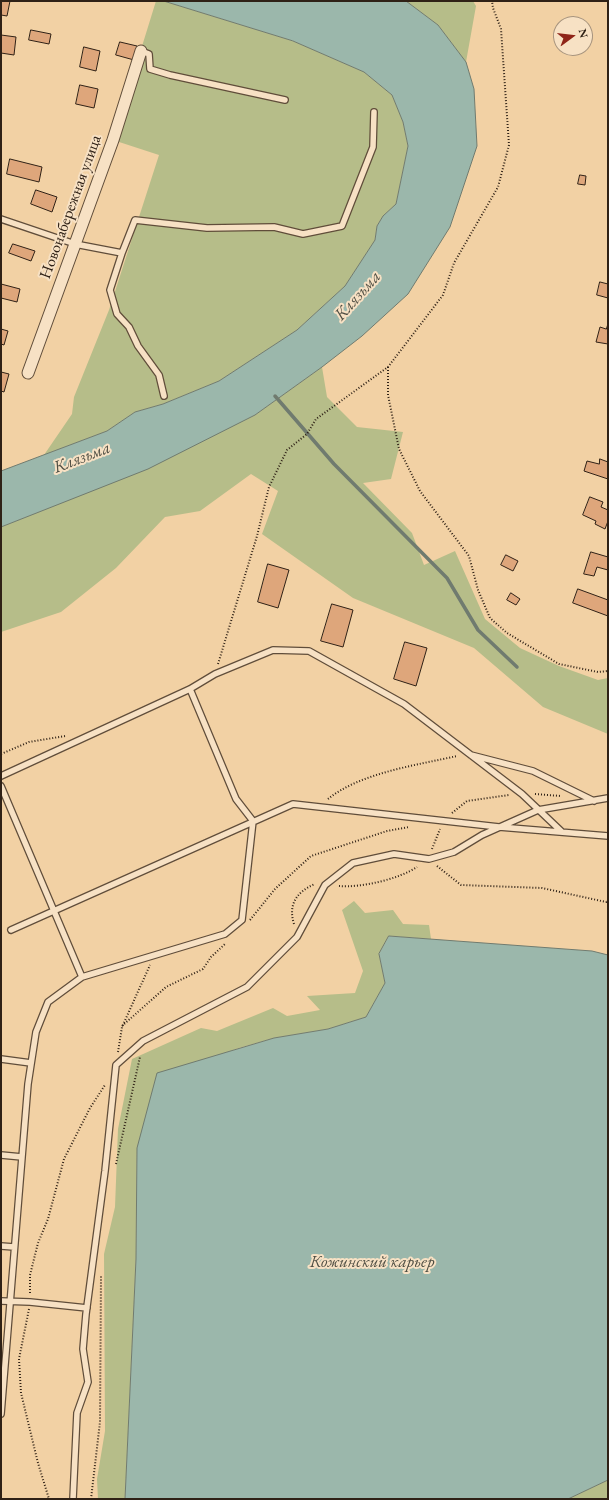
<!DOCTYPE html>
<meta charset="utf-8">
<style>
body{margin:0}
#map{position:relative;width:609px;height:1500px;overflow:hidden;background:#f2d1a4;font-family:"EB Garamond",serif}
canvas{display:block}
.frame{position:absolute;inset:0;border:2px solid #2f2116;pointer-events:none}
.north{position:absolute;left:553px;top:16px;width:40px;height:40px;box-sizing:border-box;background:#f7e1c4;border:1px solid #a7947e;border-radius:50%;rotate:75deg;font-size:11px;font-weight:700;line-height:16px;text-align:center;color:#2f2116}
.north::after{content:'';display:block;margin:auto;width:14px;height:18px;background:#8f2418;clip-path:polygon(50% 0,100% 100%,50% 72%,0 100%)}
</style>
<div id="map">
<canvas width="609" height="1500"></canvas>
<div class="frame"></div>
<div class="north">N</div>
</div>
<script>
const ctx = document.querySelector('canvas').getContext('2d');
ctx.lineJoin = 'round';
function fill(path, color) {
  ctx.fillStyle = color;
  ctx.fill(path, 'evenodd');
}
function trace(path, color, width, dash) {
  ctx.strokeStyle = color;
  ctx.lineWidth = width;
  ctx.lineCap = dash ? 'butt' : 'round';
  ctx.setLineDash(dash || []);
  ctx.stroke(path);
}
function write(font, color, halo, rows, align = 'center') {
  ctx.font = font + ' "EB Garamond",serif';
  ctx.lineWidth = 4;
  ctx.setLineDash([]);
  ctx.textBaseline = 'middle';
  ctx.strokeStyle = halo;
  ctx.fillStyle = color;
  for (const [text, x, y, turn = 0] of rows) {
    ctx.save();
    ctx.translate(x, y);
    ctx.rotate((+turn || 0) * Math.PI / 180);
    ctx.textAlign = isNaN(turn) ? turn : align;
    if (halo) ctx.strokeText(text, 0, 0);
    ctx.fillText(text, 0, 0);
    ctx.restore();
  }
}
fill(new Path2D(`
 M156 1H164L293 41 364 72 392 95 403 122 408 146 396 204 383 216 377 226 375 240 345 286 297 330 219 381 163 404 135 412 107 431 44 455 72 414 74 397 109 310 159 155 113 140Z
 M406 1H473L476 6 466 62 438 25Z
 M322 367 327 397 357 427 403 432 391 479 363 483 412 533 424 565 455 551 485 619 520 648 559 666 598 680 608 678V734L543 707 474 648 353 598 262 534 278 491 251 474 200 511 165 517 116 568 61 612 1 632V527L72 498 255 415Z
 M354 901 365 913 393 910 403 924 429 925 431 939 389 936 379 954 385 983 366 1017 328 1029 274 1038 239 1048 215 1057 137 1148 136 1259 125 1499H98L97 1479 105 1431 104 1254 115 1207 118 1129 132 1059 201 1028 217 1031 273 1008 287 1016 320 1010 307 996 355 993 363 971 342 910Z
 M608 1480V1499H568Z`), '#b6bd89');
const water = new Path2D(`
 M164 1H406L438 25 466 62 474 89 477 146 450 227 408 294 362 336 322 367 255 415 148 469 1 527V471L107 431 135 412 163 404 219 381 297 330 345 286 375 240 377 226 383 216 396 204 408 146 403 122 392 95 364 72 293 41Z
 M389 936 592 951 608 955V1480L568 1499H125L136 1259 137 1148 157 1073 274 1038 328 1029 366 1017 385 983 379 954Z`);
fill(water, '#9bb7ab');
trace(water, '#707b6f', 1);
trace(new Path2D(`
 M275 396 334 464 447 578 478 630 517 667`), '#707b6f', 3.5);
const building = new Path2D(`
 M1 1H10L7 16 1 15Z
 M31 30 51 34 49 44 29 40Z
 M1 35 16 37 14 55 1 53Z
 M120 42 137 46 134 60 116 55Z
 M84 47 100 51 96 71 80 67Z
 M80 85 98 89 94 108 76 104Z
 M10 159 42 167 39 182 7 174Z
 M580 175 586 176 585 185 578 184Z
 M36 190 57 197 52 212 31 204Z
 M13 244 35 251 31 261 9 253Z
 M600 282 608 284V298L597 295Z
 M1 284 20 289 17 302 1 298Z
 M608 324V344L596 342 600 327 606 329Z
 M1 329 8 331 4 345 1 344Z
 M1 372 9 374 4 392 1 391Z
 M600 459 608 462V479L584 471 587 461 599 464Z
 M590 497 603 502 601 507 608 510V521L605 529 595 524 596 521 583 515Z
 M591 552 608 557V570L597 567 594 576 584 574Z
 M506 555 518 561 513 571 501 565Z
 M268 564 289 570 278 608 258 602Z
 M578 589 608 600V616L573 603Z
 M511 593 520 599 516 605 507 600Z
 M332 604 353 610 343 647 321 641Z
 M405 642 427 648 416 686 394 679Z`);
fill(building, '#dea67b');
trace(building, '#2f2116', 1);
const service = new Path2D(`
 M141 51 149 54 150 69 170 75 285 100
 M1 219 75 244 122 253 135 220 207 228 274 227 303 234 342 226 373 147 374 112
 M122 253 110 290 117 314 129 327 138 346 159 375 164 396
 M471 755 533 771 594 801
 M1 776 190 689 215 674 273 650 309 651 404 704 522 794 562 832
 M1 786 82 977 225 934 242 920 253 821 236 799 190 689
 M11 930 293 804 499 827 608 836
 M1 1059 31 1063
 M1 1155 22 1157
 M1 1246 14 1247
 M1 1301 30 1302 87 1308
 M1 1414 28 1084 36 1032 48 1002 82 977
 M73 1499 77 1413 88 1382 83 1349 86 1314 105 1171 116 1065 143 1041 247 987 297 937 325 885 353 863 394 854 429 859 454 852 482 835 538 810 608 798`);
const minor = new Path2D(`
 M28 373 113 140 141 51`);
trace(service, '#604d3a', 8);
trace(minor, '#604d3a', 13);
trace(new Path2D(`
 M388 367V395L399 449 420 491 469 556 478 590 490 618 507 633 559 664 598 672 608 671
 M218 664 257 536 269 487 287 450 307 434 316 419 388 367 443 295 454 263 498 187 509 145 501 29 493 8 492 1
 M1 754 29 742 65 736
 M535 794 561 796
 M328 799C360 773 417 765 457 756
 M452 813 467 801 509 795
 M432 849 440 829
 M437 866 461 885 542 888 606 902 608 901
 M339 886C361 888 399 879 417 867
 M250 920 275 889 311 856 387 831 409 827
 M294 924C288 905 296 892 315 884
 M122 1026 166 987 203 969 211 957 225 944
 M118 1052 122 1027 150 965
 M116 1164 140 1057
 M30 1293V1275L38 1243 48 1219 64 1159 90 1108 105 1085
 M29 1309 19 1359 21 1393 38 1463 49 1499
 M91 1499 100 1422 101 1275`), '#2f2116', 2, [1, 2]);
trace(service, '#f7e1c4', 5.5);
trace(minor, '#f7e1c4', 11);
write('16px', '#2f2116', '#f7e1c4', [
 ["Новонабережная улица",71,207,-70]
]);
write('italic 17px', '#4f4e43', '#f7e1c4', [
 ["Клязьма",358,296,-48],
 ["Клязьма",82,458,-21],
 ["Кожинский карьер",372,1262]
]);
</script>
